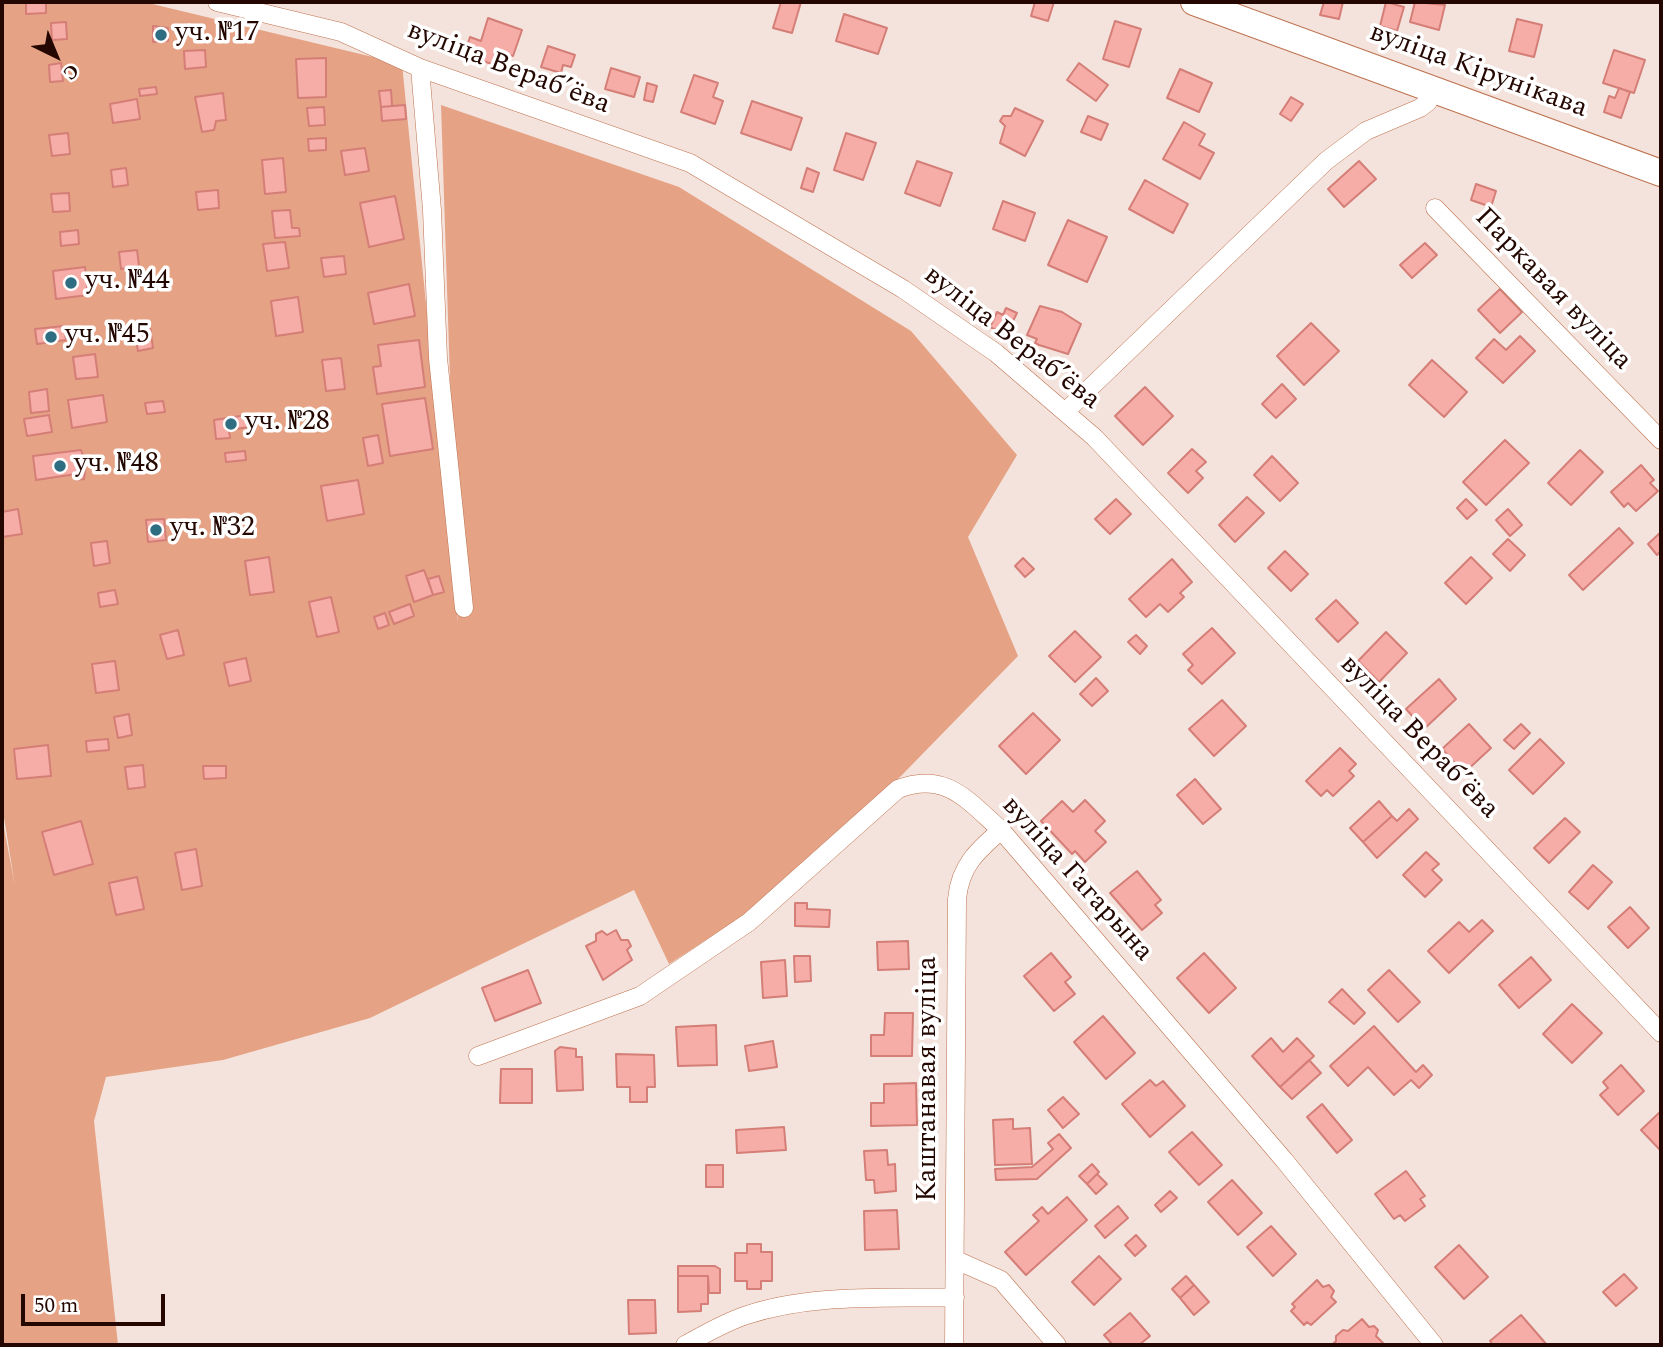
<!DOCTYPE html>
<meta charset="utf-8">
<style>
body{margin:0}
#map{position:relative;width:1663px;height:1347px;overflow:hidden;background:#f4e3dc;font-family:Spectral,serif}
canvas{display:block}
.frame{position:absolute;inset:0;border:4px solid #230700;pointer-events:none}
.north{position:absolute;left:21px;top:21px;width:70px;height:70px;-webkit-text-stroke:5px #fff;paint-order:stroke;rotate:137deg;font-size:19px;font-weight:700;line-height:28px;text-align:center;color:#230700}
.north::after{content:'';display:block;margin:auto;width:24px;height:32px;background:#230700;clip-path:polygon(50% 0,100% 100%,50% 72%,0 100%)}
.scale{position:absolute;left:21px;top:1294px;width:144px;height:32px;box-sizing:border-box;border:4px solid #230700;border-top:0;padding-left:9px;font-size:21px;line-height:24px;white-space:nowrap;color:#230700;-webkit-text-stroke:5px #fff;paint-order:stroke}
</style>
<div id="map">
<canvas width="1663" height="1347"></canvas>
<div class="frame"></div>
<div class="north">С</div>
<div class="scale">50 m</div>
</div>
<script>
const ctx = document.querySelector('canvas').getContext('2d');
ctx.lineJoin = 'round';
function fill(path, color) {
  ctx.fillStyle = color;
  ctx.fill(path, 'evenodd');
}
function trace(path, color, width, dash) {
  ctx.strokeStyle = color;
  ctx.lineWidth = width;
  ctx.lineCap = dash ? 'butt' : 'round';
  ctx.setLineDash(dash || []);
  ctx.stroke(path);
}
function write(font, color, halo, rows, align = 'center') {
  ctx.font = font + ' Spectral,serif';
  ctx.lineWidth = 7;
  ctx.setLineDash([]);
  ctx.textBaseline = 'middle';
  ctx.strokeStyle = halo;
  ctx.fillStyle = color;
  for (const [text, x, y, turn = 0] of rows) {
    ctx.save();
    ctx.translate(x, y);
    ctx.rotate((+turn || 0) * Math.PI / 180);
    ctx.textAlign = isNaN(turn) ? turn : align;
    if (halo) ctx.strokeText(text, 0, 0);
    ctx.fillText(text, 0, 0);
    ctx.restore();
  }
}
fill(new Path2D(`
 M2 2H144L402 64 458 623 441 105 679 187 911 331 1017 455 968 537 1018 656 901 776 746 914 669 964 634 890 370 1018 223 1060 106 1077 94 1121 118 1345H2V817L15 886 2 805Z`), '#e5a284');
const building = new Path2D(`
 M26 2H46V13L26 14Z
 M781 2H801L792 33 773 28Z
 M1035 2H1054L1048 21 1031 16Z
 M1324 2H1343L1339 19 1320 15Z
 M1386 2 1404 7 1397 31 1380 26Z
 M1415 2 1445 5 1439 30 1410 22Z
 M844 14 887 28 878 54 836 41Z
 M488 18 522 30 513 56 496 51 492 64 464 55 470 37 481 41Z
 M1517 19 1542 25 1534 57 1509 51Z
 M1115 21 1141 29 1129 67 1103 59Z
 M66 22 67 39 52 40 51 23Z
 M153 26 168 28V41L153 42Z
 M548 46 575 55 571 67 563 65 561 73 541 67Z
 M205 50 206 67 185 69 184 51Z
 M1614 50 1645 60 1634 93 1603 83Z
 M326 58V97L298 98 296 59Z
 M61 63 63 81 50 82 49 65Z
 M1079 63 1108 85 1096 101 1067 80Z
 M527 68 536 71 530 85 522 82Z
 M611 68 640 77 634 97 605 89Z
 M1180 69 1212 83 1199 112 1167 98Z
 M694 75 718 83 713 97 723 101 715 124 681 112Z
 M647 83 657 86 653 102 644 100Z
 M156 87 157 94 140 96 139 89Z
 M1619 88 1630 92 1621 118 1604 112 1609 96 1615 98Z
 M391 90 392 106 381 107 379 91Z
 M223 93 226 120 216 121 214 130 202 132 195 97Z
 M1291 97 1303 104 1291 121 1280 114Z
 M137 99 140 119 113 123 110 104Z
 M752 101 802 118 791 150 741 133Z
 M405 105 406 119 382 121 381 107Z
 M324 107 325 125 309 126 307 108Z
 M1015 108 1043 121 1025 156 1000 143 1005 126 1000 121 1003 116H1011Z
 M1088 116 1108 124 1101 140 1081 132Z
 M1184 122 1205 134 1199 145 1214 153 1200 179 1163 159Z
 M68 133 70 154 52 156 49 135Z
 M846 133 876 143 863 180 834 170Z
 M326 138V150L309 151 308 139Z
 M365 148 369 171 345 175 341 151Z
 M283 158 286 192 265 194 262 160Z
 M917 161 952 173 940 206 905 193Z
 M1359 161 1376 179 1344 207 1328 189Z
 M126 168 128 185 113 187 111 170Z
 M807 168 819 173 813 192 801 188Z
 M1145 180 1188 204 1173 233 1129 209Z
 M1476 184 1496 191 1491 207 1471 200Z
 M218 190 219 208 198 210 196 192Z
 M69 193 70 211 53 212 51 194Z
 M395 196 404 239 369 247 360 203Z
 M1003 201 1035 213 1025 241 993 229Z
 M290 210 292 228H299L300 236 275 238 272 211Z
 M1068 220 1107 237 1087 282 1048 265Z
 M78 230 79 244 61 246 60 232Z
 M285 242 289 268 267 271 263 244Z
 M1425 243 1437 255 1412 278 1400 265Z
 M137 250 139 266 121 269 119 252Z
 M344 256 346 274 324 277 321 258Z
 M85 267 88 295 56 299 53 271Z
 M409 284 415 316 374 324 368 293Z
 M1500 289 1522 312 1500 333 1478 310Z
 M298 297 303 332 276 336 271 301Z
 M1040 306 1062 312 1081 324 1068 354 1039 345 1035 343 1037 339 1027 335Z
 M1006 308 1017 313 1006 335 990 327 997 312 1003 315Z
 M1311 323 1339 351 1304 385 1277 356Z
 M64 326 66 340 37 344 35 329Z
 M150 327 153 348 138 351 134 330Z
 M1520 336 1535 351 1503 383 1476 358 1494 339 1506 350Z
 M419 340 425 387 377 394 373 367 381 366 378 345Z
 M95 354 98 377 76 379 73 357Z
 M341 358 345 389 326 391 322 360Z
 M1432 360 1467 392 1444 417 1409 385Z
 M1282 384 1296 399 1276 418 1262 404Z
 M1145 387 1173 416 1143 445 1115 416Z
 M47 389 49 411 31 413 29 392Z
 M103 395 107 422 72 428 68 400Z
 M425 398 433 449 390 456 382 404Z
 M163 401 165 412 147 414 145 403Z
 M49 415 52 432 27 436 24 419Z
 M247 415 249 427 229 430 230 438 216 439 214 420Z
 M378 435 383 463 368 466 363 438Z
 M1505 440 1529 463 1486 505 1463 482Z
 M1192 449 1206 462 1196 471 1203 478 1188 493 1168 473Z
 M81 450 86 464 84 479 76 480V474L36 480 33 456Z
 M1580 450 1603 472 1571 505 1548 483Z
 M245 451 246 460 226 462 225 453Z
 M1272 456 1298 483 1280 501 1254 475Z
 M1641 465 1654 480 1650 483 1658 491 1636 511 1628 503 1624 507 1611 492Z
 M358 480 364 514 327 521 321 486Z
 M1247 497 1264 513 1235 542 1219 525Z
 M1116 499 1131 514 1110 534 1095 519Z
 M1466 499 1477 510 1467 519 1457 508Z
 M18 509 22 534 2 537V512Z
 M1508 509 1522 525 1510 536 1496 520Z
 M225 514 227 527 215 528 213 515Z
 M164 519 166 540 148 542 146 520Z
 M1619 528 1633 543 1583 590 1569 575Z
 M1661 532V551L1657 555 1648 544Z
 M1508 539 1525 555 1510 571 1493 554Z
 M107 541 110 563 94 566 91 543Z
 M1285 551 1308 574 1291 591 1268 568Z
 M269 557 274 592 250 595 245 561Z
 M1471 557 1492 578 1466 604 1445 583Z
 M1023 558 1034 569 1025 577 1015 566Z
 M1172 559 1192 582 1180 593 1184 597 1168 612 1160 604 1146 617 1129 599Z
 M424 570 433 595 414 602 406 576Z
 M439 576 444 592 433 595 428 579Z
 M115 590 118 604 100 607 98 593Z
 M331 597 339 632 317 637 309 602Z
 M1336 600 1358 623 1338 642 1316 619Z
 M410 604 414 616 394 624 389 612Z
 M385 613 389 625 378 629 374 617Z
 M1212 628 1235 653 1202 684 1188 670 1193 665 1183 654Z
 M178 630 184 655 167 659 160 635Z
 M1075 631 1101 657 1075 682 1049 656Z
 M1386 632 1407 653 1379 682 1358 661Z
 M1136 635 1147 646 1140 654 1128 642Z
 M246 658 251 681 229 686 224 663Z
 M115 661 119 690 96 693 92 664Z
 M1096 678 1108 691 1092 706 1080 694Z
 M1439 679 1456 699 1424 729 1406 709Z
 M1222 700 1246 726 1214 756 1189 729Z
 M1033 713 1060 740 1026 774 999 746Z
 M129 714 132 735 118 738 114 717Z
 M1469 724 1491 748 1464 773 1442 749Z
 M1521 724 1530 733 1514 749 1504 740Z
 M108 739 109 750 87 752 86 741Z
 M1540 739 1564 763 1533 794 1509 770Z
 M48 745 51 776 17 779 14 749Z
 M1340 748 1356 764 1349 771 1354 776 1333 796 1327 790 1321 796 1306 781Z
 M143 765 145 787 128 789 125 767Z
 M203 766H226V778L204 779Z
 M1195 779 1221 809 1203 824 1177 795Z
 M1085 800 1105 821 1095 831 1106 842 1085 862 1075 851 1072 854 1041 821 1062 801 1073 812Z
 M1379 801 1392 816 1363 842 1350 828Z
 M1409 809 1418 819 1377 858 1363 842 1392 816 1397 821Z
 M1565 818 1580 832 1549 863 1534 848Z
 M81 821 93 864 54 875 42 832Z
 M196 849 202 886 182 890 175 853Z
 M1426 852 1439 864 1432 870 1442 880 1425 897 1403 875Z
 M1593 865 1612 882 1588 909 1569 892Z
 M1137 871 1161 900 1155 905 1162 913 1142 930 1110 893Z
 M137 877 144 909 116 915 109 883Z
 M795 903H807V909L830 910 829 927 795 926Z
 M1630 907 1649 928 1628 948 1608 927Z
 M1482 920 1493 931 1449 973 1428 951 1459 922 1469 932Z
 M616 930 621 940H628L631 946 627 950 632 960 603 980 586 946 596 941V934L602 931 607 935Z
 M908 941 909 969 878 970 877 942Z
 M1051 953 1071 977 1065 982 1075 994 1054 1011 1024 976Z
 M1204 953 1236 988 1209 1013 1177 978Z
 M794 956H810L811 981 795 982Z
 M1531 957 1551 980 1519 1008 1499 985Z
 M785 960 787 996 763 998 761 962Z
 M528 970 541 1003 495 1021 482 988Z
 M1389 970 1420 1002 1398 1022 1368 990Z
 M1342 989 1365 1013 1354 1024 1329 1002Z
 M1572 1004 1602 1033 1572 1063 1543 1034Z
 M885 1013H913L912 1056H871V1035H884Z
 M1103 1016 1135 1053 1106 1079 1074 1042Z
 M716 1025 717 1065 678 1066 676 1027Z
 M1374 1026 1416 1072 1423 1065 1432 1075 1419 1088 1411 1080 1394 1095 1368 1067 1348 1086 1330 1066Z
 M1271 1038 1283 1052 1297 1038 1314 1056 1280 1087 1252 1056Z
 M773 1041 777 1067 749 1071 745 1046Z
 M560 1047 576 1049V1057H582L583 1090 557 1091 555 1051Z
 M616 1054 654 1055 655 1087H647V1102H630V1087H617Z
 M1309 1060 1321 1073 1292 1099 1280 1087Z
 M1621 1065 1644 1091 1618 1115 1600 1095 1608 1088 1603 1082Z
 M501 1069H532V1103H500Z
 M1150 1080 1156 1086 1163 1081 1185 1106 1150 1137 1122 1104Z
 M916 1083 917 1125 871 1126V1103H884V1084Z
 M1063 1097 1079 1114 1063 1128 1048 1110Z
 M1322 1104 1352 1140 1337 1153 1307 1117Z
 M1660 1112 1661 1114V1151L1641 1130Z
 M1013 1119V1129L1030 1128 1032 1164 995 1165 993 1120Z
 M784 1127 786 1150 737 1153 736 1130Z
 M1192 1132 1222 1165 1199 1185 1169 1152Z
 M1059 1134 1071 1148 1037 1179 996 1180 995 1169 1032 1167 1053 1149 1048 1143Z
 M887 1150 888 1165 895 1164 896 1191 875 1193 874 1180H866L864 1151Z
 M1092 1164 1099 1172 1087 1184 1079 1176Z
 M706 1165H723V1187H706Z
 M1406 1171 1425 1196 1420 1199 1425 1206 1405 1221 1400 1215 1394 1219 1375 1194Z
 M1097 1174 1107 1184 1096 1194 1087 1184Z
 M1232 1180 1262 1213 1238 1235 1208 1202Z
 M1170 1191 1177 1198 1161 1212 1155 1205Z
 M1067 1197 1087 1220 1026 1275 1005 1252 1039 1221 1033 1215 1042 1207 1048 1214Z
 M1118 1206 1128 1218 1105 1238 1095 1226Z
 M897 1210 899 1249 865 1250 864 1211Z
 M1271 1226 1296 1254 1273 1276 1247 1247Z
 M1136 1235 1146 1246 1135 1256 1125 1245Z
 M747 1244H761V1252H772V1281H761V1289H747V1281H735V1253H747Z
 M1459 1245 1488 1277 1464 1299 1435 1267Z
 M1099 1256 1121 1279 1094 1305 1072 1282Z
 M678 1266H715L720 1269V1293H709L708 1276H678Z
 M1624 1274 1637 1288 1616 1306 1603 1292Z
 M678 1276H708V1304H701V1311L678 1312Z
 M1186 1276 1194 1285 1180 1298 1172 1289Z
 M1317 1280 1323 1287 1329 1285 1334 1291 1331 1297 1336 1302 1311 1325 1307 1322 1304 1325 1291 1311 1295 1307 1292 1304Z
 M1194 1285 1209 1302 1194 1315 1180 1298Z
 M628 1300H655L656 1333 629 1334Z
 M1130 1313 1150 1336 1139 1345H1113L1104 1335Z
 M1521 1315 1547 1345H1493L1490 1341Z
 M1362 1319 1369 1327 1374 1326 1378 1330 1376 1336 1384 1344 1332 1345 1336 1341V1336L1343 1330 1348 1331Z`);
fill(building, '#f6ada7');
trace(building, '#d47e77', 2);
const street = new Path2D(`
 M217 2 341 32 420 68 690 163 903 289 996 353 1094 437 1661 1033
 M420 68 432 210 438 358 464 608
 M1435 208 1661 440
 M1066 411 1326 161 1366 131 1420 108 1428 102 1432 88
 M478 1056 640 996 749 922 898 789C946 771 967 800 1001 830L1284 1160 1434 1345
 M956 1260 1001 1280 1057 1345
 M685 1345C705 1334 725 1322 747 1315 812 1293 886 1299 955 1297
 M954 1345 957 899C960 866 977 851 1001 830`);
const secondary = new Path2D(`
 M1194 2 1661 173`);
trace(street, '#be724f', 19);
trace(secondary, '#be724f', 28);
trace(street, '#fff', 18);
trace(secondary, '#fff', 26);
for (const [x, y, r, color] of [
 [161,35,7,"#2f6d83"],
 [71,283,7,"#2f6d83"],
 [51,337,7,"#2f6d83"],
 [231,424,7,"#2f6d83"],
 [60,466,7,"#2f6d83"],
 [156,530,7,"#2f6d83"]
]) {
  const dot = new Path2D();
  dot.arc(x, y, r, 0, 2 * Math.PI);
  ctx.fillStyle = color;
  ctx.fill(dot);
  trace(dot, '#fff', 2.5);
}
write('28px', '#230700', '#fff', [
 ["уч. №17",175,35],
 ["уч. №44",85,283],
 ["уч. №45",65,337],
 ["уч. №28",245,424],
 ["уч. №48",74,466],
 ["уч. №32",170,530]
], 'left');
write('28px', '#230700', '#fff', [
 ["вуліца Верабʼёва",508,69,21],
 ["вуліца Кірунікава",1478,72,20],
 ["Паркавая вуліца",1552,290,46],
 ["вуліца Верабʼёва",1011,339,38],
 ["вуліца Верабʼёва",1418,738,46],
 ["вуліца Гагарына",1076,880,48],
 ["Каштанавая вуліца",930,1079,-90]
]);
</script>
